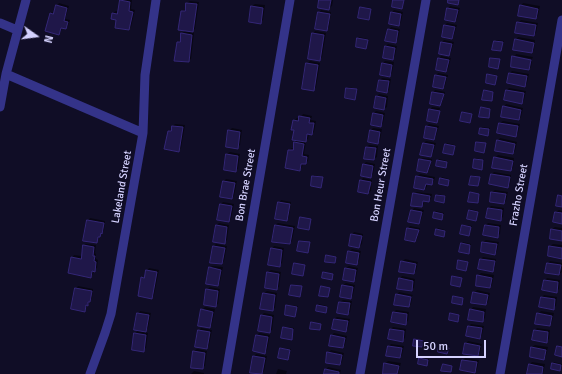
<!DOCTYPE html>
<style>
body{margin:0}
#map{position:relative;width:562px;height:374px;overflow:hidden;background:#100d26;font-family:Signika,sans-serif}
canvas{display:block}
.north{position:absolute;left:16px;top:16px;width:40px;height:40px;-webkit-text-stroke:3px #100d26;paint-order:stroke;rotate:104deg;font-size:11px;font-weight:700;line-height:16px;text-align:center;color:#d5d2ff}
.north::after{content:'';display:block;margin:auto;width:14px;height:18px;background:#d5d2ff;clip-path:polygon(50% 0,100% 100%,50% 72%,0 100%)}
.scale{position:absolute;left:416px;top:340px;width:70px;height:18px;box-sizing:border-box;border:2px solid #d5d2ff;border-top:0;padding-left:5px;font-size:12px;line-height:14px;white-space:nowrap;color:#d5d2ff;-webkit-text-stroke:3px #100d26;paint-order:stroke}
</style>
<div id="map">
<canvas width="562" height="374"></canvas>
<div class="north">N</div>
<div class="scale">50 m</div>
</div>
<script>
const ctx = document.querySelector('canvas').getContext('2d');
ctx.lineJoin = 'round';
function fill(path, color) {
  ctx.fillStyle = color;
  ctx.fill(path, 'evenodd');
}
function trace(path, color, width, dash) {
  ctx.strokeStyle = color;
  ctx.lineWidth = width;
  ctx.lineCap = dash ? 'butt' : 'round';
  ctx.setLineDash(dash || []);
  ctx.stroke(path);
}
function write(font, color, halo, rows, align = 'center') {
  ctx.font = font + ' Signika,sans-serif';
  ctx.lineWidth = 3;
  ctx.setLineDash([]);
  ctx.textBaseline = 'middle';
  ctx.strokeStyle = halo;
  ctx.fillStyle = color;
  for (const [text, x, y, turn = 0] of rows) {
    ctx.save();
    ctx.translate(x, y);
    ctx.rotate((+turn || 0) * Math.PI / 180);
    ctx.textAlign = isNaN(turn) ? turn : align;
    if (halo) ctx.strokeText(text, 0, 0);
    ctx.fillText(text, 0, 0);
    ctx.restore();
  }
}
fill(new Path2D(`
 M121 0H132L131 9 135 10 131 27 128 29 117 19 112 18 113 13 116 11H119Z
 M320 0H333L332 6 329 8Z
 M190 1 199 2 195 29 191 32 194 33 191 59 188 61 178 42 181 40 182 34 186 30 182 11 186 9 187 3Z
 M59 3 69 6 65 19 70 20 68 26 66 28 63 27 59 34 47 31 51 13 55 11 57 6Z
 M523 3 540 6 538 16 536 18 521 6Z
 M255 4 265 5 263 20 260 23 250 21 252 6Z
 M450 6 460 8 457 19 455 21 448 9Z
 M361 7H362L371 8 369 19Z
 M321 10 331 12 329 27 326 30 319 13Z
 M394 10 403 12 401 22 399 25 391 13Z
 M521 20 538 23 536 33 533 35 518 23Z
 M447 23 457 25 454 35 452 38 445 25Z
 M391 27 400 29 398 39 396 42 389 30Z
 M315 31 326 33 322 57 319 60 313 34Z
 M359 37 368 39 366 48 358 38Z
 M518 37 535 40 534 50 531 52 516 40Z
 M444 40 454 42 451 52 449 55 442 42Z
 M496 40 504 41 501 50 493 49Z
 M388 44 397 46 395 56 393 59 386 46Z
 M516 54 533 57 532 59 515 56Z
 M441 56 451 58 448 69 446 71 439 59Z
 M514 56V58L532 61 531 67 529 69 512 66Z
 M310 61 320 63 316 87 314 90 307 64Z
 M385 61 394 62 392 73 390 75 383 63Z
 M512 71 529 74 527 83 525 86 510 73Z
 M438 73 448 75V77L437 75Z
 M489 74 497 75 495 84 488 75Z
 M436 75V76L447 78 445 86 443 88 436 76Z
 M382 78 391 79 389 90 387 92 380 80Z
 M348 87 358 89 355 99 347 88Z
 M509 88 526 91 524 100 522 102 505 99 507 90Z
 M435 90 445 92 442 102 440 105 433 93Z
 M379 94 388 96 387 107 384 109 377 97Z
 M506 104 523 108 521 117 519 119 504 107Z
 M432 107 440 108 437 122 430 110Z
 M376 111 385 113 383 123 381 126 374 113Z
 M303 114 312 116 311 120 316 121 314 132 312 134H309L308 139 305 141H306L304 154 309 155 308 161 306 163H303L302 167 299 170 289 150 292 148H294L295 142 298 140 294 121 297 118 300 119Z
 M503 121 520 124 518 133 515 136 500 123Z
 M175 124 185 125 181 148 178 151 168 131 172 129 173 126Z
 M429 124 439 126 436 136 434 139 427 126Z
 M482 127 490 128 488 135 480 133Z
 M232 128 242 130 240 145 237 148 229 131Z
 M373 128 382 129 380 140 378 142 371 130Z
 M500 138 517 142 515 151 513 153 498 141Z
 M426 141 436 143 433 153 430 156 424 143Z
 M447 143 455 145 453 153 446 144Z
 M369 145 378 146 377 157 374 159 365 158 367 147Z
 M230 152 240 154 238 169 235 171 225 169 227 154Z
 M498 155 514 158 513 168 510 170 495 158Z
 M423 158 432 159 429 170 427 172 420 160Z
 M476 158 484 160 481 168 475 159Z
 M439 159 447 161 446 166 438 160Z
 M366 162 375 164 373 174 371 177 364 164Z
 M494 172 511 175 510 184 507 187 492 174Z
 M420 174 435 177 434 181 431 184 427 183V187L424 189 417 177Z
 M314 175 323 177 321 187 312 185Z
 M472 175 480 177 478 185 471 176Z
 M442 177 449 179 447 185 441 178Z
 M363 178 372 180 371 191 368 193 361 181Z
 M226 179 237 181 234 196 232 198 224 181Z
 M495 190 508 192 506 201 504 203 491 201 492 192Z
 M417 192 432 194 431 199 428 201 424 200V204L421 206 414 194Z
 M438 194 446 196 444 202 437 195Z
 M281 200 291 202 289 217 287 220 279 203Z
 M223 202 234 204 231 219 229 221 221 204Z
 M491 206 504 208 503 217 500 220 489 208Z
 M414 208 424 210 421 220 418 223 412 211Z
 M470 209 478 211 476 220 469 210Z
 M559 210 562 211V223L556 212Z
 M436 211 444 213 442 219 435 212Z
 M90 218 105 221 104 230 96 242 88 221Z
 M219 223 229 225 227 240 224 243 216 226Z
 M278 223 295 226 292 241 290 243 275 225Z
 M488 223 501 225 500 234 497 237 486 225Z
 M464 225 472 226 469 235 463 226Z
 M410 226 420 228 417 239 415 241 408 229Z
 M555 227 562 228V240L552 229Z
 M438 228 445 230 443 236 437 229Z
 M354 232 363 234 362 244 359 247 352 235Z
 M486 240 499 242 497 251 495 254 483 242Z
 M463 242 471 244 468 253 462 243Z
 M86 244 96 245 95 253 96 254V259L98 260 97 268 94 270 93 274 91 276 72 258 74 255 82 256 84 246Z
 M216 244 227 246 224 261 222 263 214 246Z
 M553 244 562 245V258L550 246Z
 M274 246 284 248 282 263 279 266 272 249Z
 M352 249 361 251 359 261 356 264 349 252Z
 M483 257 496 259 495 268 492 270 479 268 481 259Z
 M405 259 418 262 416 271 414 273 402 262Z
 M550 261 562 263V272L559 274 546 272 548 263Z
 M212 266 223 267 220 282 218 285 210 268Z
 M349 266 358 268 356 278 354 281 346 268Z
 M149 268 159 270 154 295 152 298 142 278 146 276 147 271Z
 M271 270 281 272 279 287 276 289 268 272Z
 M481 273 494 275 492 285 490 287 478 276Z
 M402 276 415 279 414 288 411 290 400 279Z
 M547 278 560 280 559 289 556 292 545 280Z
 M346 283 355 285 353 295 351 298 343 285Z
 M78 286 93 289 92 298 84 311 76 289Z
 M210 287 220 289 218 304 215 306 207 290Z
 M477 290 490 293 488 302 486 304 474 293Z
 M267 291 277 293 275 308 272 310 264 293Z
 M399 292 413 295 412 296 398 294Z
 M544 295 557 297 556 306 553 308 542 297Z
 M398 296 412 298 411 304 409 306Z
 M343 300 352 301 350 312 347 314 338 313 340 302Z
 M319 304 327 306 326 311V312L318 305Z
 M288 305 298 306 295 316 287 306Z
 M205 307 215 309 212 324 210 327 202 310Z
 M473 307 486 309 485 318 482 321 471 310Z
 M396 310 409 312 408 321 405 323 392 321 394 312Z
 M140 311 151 313 148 328 144 332 148 333 146 348 143 350 135 334 139 329 138 314Z
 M541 311 554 313 552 322 550 325 538 314Z
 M264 313 274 315 272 330 269 332 262 315Z
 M337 317 350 319 348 328 346 331 334 319Z
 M471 324 484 326 482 335 480 338 469 326Z
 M285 327 294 328 291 338 284 328Z
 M393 327 406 329 405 338 402 341 391 329Z
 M201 328 212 330 209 345 207 348 199 331Z
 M537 328 550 330 549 339 546 342 535 330Z
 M259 333 270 335 267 350 265 352 257 336Z
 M334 333 347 336 345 345 343 347 331 336Z
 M468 341 482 344 480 353 478 355 466 344Z
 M391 344 404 346 402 355 400 357 387 355 389 346Z
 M441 345 449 347 447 353 440 346Z
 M535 345 548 347 546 356 544 359 532 347Z
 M282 348 291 349 288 359 281 349Z
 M197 349 207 351 205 366 202 368 194 351Z
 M331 350 344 353 342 362 340 364 328 353Z
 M256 354 267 356 264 371 262 374 254 357Z
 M420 358 429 359 428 364 427 365Z
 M465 358 479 360 477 369 475 372 463 360Z
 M388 361 401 363 398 374H391L385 364Z
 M532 362 545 364 543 374H531L530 364Z
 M554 362 562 364 560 370 553 363Z
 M328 367 341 370 340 374H325L326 370Z
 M278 369 287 371 286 374H276Z
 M194 371 204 373V374H191Z`), '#0007');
const building = new Path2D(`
 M120 0 130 2 129 11 133 12 129 30 115 28 116 20 111 19 112 13 117 14Z
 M319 0H331L329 10 318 8Z
 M393 0H404L402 9 392 7Z
 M448 0H459L458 5 448 3Z
 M186 3 197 4 193 32 178 30 181 11H185Z
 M56 5 67 8 64 21 68 22 66 29 61 28 59 35 45 31 50 13 53 14Z
 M520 5 538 9 536 19 518 16Z
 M251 6 263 8 261 24 249 22Z
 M360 7 371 9 369 20 358 18Z
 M447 8 458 10 455 22 445 20Z
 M318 12 330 14 327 31 315 29Z
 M391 12 401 14 399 26 389 24Z
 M517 22 536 25 534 36 515 33Z
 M444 25 455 27 452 39 442 37Z
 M388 29 398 31 396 43 385 41Z
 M181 33 192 35 189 62 174 61 177 42H180Z
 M312 33 324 35 320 61 308 59Z
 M357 38 368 40 366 49 356 47Z
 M515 39 534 43 532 53 513 50Z
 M494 41 503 42 501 51 492 50Z
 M441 42 452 44 449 56 439 54Z
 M385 46 395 48 393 60 383 58Z
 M512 56 531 60 529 70 511 67Z
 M438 58 449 60 446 72 436 70Z
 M490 58 500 59 498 69 489 67Z
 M306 63 318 65 314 91 302 89Z
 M382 63 392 65 390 77 380 75Z
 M509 73 527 76 525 87 507 83Z
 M487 74 497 76 495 85 486 83Z
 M435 75 446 77 443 89 433 87Z
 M379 80 389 81 387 93 377 91Z
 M346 88 357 89 355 100 345 98Z
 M484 90 493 92 492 101 482 100Z
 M506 90 524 93 522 104 504 100Z
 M432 92 444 94 440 106 430 104Z
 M376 96 386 98 384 110 374 108Z
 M503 106 521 110 519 120 501 117Z
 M481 107 490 109 489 118 479 117Z
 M429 109 440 111 437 123 427 121Z
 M462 112 472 114 470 123 460 121Z
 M373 113 383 115 381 127 371 125Z
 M299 116 310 118 309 123H314L312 135 307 134 306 142 292 140 294 130H291L293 120 298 121Z
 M499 123 518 126 516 137 497 133Z
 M172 126 183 127 179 152 164 149 168 131H171Z
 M426 126 437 128 434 140 424 138Z
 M480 128 489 129 488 136 479 134Z
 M228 130 240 132 238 149 226 147Z
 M370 130 380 132 378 144 368 142Z
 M497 140 515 144 513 154 495 151Z
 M294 142 304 144 302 156 307 157 306 164H301L300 171 285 168 288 150H293Z
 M476 142 486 143 484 153 475 151Z
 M423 143 434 145 431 157 420 155Z
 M445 144 455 146 453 155 443 153Z
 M366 147 376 148 374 160 364 159Z
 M226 154 238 156 236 172 224 170Z
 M494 157 513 161 511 171 492 168Z
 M419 159 431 161 427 173 417 171Z
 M474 159 483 160 482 170 473 168Z
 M437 160 447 162 446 168 436 166Z
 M363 164 373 166 371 178 361 176Z
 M491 174 510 177 508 188 489 184Z
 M312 176 323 177 321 188 311 186Z
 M416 176 433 179 432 185 426 184 424 190 414 188Z
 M471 176 480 177 478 186 469 185Z
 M440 178 449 180 448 186 439 184Z
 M360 180 371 182 368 194 358 192Z
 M223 181 235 183 232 199 220 197Z
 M470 192 479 194 478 203 468 202Z
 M491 192 506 194 504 204 490 202Z
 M413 193 430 196 429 202 423 201 422 207 411 206Z
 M436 195 445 196 444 203 435 201Z
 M558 195 562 196V207L556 206Z
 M278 202 290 204 287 221 275 219Z
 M220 204 232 206 229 222 217 220Z
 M488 208 502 210 501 221 486 218Z
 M411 210 422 212 419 224 408 222Z
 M469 210 478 212 476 221 467 219Z
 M434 212 443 214 442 220 433 218Z
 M555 212 562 213V224L553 222Z
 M300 217 311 219 309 230 298 228Z
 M87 220 104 223 102 234 101 233 100 237H98L97 243 83 241Z
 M216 225 227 227 225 244 213 242Z
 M275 225 293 228 290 244 272 242Z
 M462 225 471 227 469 236 460 234Z
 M485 225 499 227 498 238 483 235Z
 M407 228 419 230 415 242 405 240Z
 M436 229 445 231 444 237 435 235Z
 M551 229 562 231V241L550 239Z
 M351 234 362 236 359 248 349 246Z
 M299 241 310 242 308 253 297 251Z
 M482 242 497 244 495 255 481 252Z
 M461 243 470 245 469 254 459 252Z
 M83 245 94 247 93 256H95L94 261 96 262 95 272 92 271 91 278 68 273 71 257 81 259Z
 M213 246 225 248 222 264 210 263Z
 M549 246 562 248V259L548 256Z
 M271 248 282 250 280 267 268 265Z
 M348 251 359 253 357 265 346 263Z
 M326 255 336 257 335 263 325 262Z
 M480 259 495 261 493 272 478 269Z
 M458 260 468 262 466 271 457 269Z
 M401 261 416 264 414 274 399 272Z
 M294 263 305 265 303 276 292 274Z
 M547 263 561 265 559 275 545 273Z
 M209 267 221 270 218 286 206 284Z
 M345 268 356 270 354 282 343 280Z
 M146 270 157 272 152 299 138 296 141 277 144 278Z
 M267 272 279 274 277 290 265 288Z
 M323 272 333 274 332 280 322 278Z
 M477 275 492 278 490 288 476 286Z
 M452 276 462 278 460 287 451 285Z
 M399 278 413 281 412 291 397 289Z
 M544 280 558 282 557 293 542 290Z
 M291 285 302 286 300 297 289 295Z
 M342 285 353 287 351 299 340 297Z
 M321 286 330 288 328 297 319 296Z
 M75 288 92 291 90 302H88V306L86 305 85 312 71 309Z
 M206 289 218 291 216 307 204 305Z
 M473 292 488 295 486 305 471 303Z
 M263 293 275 295 273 311 260 309Z
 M396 294 411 297 409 307 394 305Z
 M453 296 463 298 462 305 452 303Z
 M541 297 555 299 554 310 539 307Z
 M339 302 350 303 348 315 337 313Z
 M286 305 297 307 295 317 285 315Z
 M317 305 327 307 326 313 316 311Z
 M201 309 213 312 210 328 198 326Z
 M470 309 484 312 483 322 468 320Z
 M393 312 407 314 406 325 391 322Z
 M137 313 149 315 146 332 134 330Z
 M450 313 459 315 458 322 449 320Z
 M537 313 552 316 550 326 535 324Z
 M261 315 272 317 270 333 258 331Z
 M334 319 348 321 346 332 332 329Z
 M311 322 321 324 320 330 310 329Z
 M468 326 482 328 480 339 466 336Z
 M283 327 293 329 292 340 281 338Z
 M390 329 404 331 403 342 388 339Z
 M198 330 210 332 207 349 195 347Z
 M534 330 548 332 547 343 532 340Z
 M134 333 146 335 144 352 132 350Z
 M256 335 268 337 265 354 253 351Z
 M331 335 345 338 343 348 329 346Z
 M414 339 424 341 422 347 413 346Z
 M465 343 480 346 478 356 463 354Z
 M388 346 402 348 400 358 386 356Z
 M439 346 449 348 447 354 438 352Z
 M557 346 562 347V357L555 355Z
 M531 347 546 350 544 360 530 357Z
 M280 348 290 350 288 360 278 358Z
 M193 351 205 353 203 369 191 368Z
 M327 352 342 355 340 365 326 363Z
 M253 356 265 358 262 374 250 373Z
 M419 358 428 360 427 366 418 364Z
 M462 360 477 362 475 373 460 370Z
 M384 363 399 366 397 374H383Z
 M552 363 561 365 560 371 551 369Z
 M443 364 452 366 451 372 441 371Z
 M529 364 543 367 542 374H527Z
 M325 369 339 372V374H324Z`);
fill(building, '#1f1749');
trace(building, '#342777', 1);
trace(new Path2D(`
 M0 23 17 30
 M6 74 143 133
 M0 107 6 74 26 0
 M90 374 105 333 111 314 143 133 145 75 156 0
 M226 374 290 0
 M360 374 426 0
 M500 374 562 20`), '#343389', 9);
write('11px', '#d5d2ff', '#100d26', [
 ["Bon Brae Street",246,185,-80],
 ["Bon Heur Street",381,185,-80],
 ["Lakeland Street",122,187,-80],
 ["Frazho Street",519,195,-80]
]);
</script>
